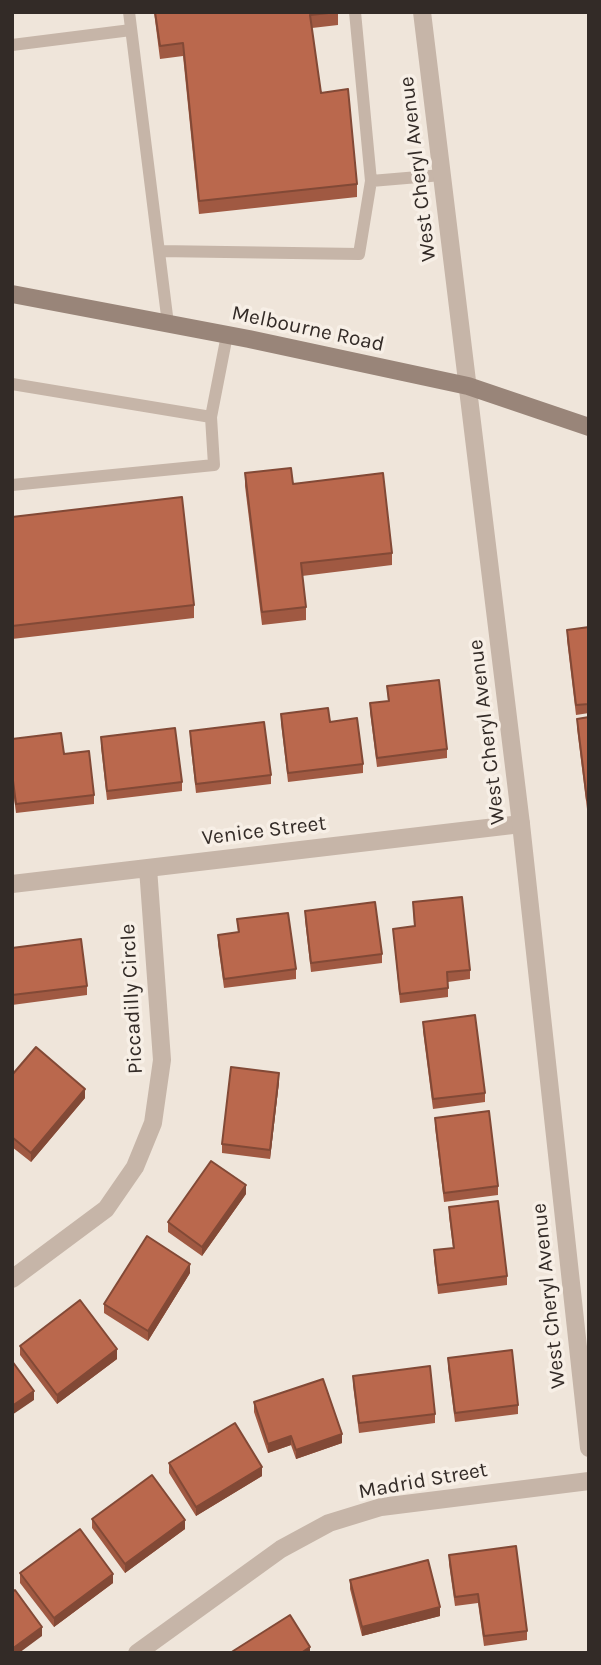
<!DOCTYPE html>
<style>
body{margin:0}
#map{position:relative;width:601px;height:1665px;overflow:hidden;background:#efe5da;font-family:Karla,sans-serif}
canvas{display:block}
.frame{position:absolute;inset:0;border:14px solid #332b27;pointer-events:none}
</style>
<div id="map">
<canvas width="601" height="1665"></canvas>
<div class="frame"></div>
</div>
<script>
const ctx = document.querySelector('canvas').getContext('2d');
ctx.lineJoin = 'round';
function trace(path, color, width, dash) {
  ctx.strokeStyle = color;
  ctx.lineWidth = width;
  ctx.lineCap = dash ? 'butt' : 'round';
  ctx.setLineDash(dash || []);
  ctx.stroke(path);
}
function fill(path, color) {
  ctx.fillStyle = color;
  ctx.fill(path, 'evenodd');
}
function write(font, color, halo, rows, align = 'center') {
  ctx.font = font + ' Karla,sans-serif';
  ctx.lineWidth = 7;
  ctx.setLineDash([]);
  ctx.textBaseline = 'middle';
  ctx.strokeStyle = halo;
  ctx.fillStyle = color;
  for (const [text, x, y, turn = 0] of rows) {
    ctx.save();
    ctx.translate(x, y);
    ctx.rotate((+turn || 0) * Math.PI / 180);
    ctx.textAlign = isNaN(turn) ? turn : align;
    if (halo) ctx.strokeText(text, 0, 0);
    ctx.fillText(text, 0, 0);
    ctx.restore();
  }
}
trace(new Path2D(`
 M129 12 168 324
 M12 45 131 30
 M371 181 442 175
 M159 251 359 254 371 181 355 12
 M12 384 211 417
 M12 485 214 465 211 417 227 335`), '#c6b5a8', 12);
trace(new Path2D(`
 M12 884 521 824
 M12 1279 106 1209 135 1167 153 1123 162 1060 148 868
 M137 1653 281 1549 329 1523 381 1507 589 1481`), '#c6b5a8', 18);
trace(new Path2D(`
 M422 12 521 824 589 1448`), '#c6b5a8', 18);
trace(new Path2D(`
 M12 294 249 339 468 386 589 427`), '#998579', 18);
fill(new Path2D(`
 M154 12H338V25L312 28 321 93 357 184V197L199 214 183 56 160 59Z
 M245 473 293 484 392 553V565L302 576 306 607V620L262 625 245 486Z
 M12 517 194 605V618L12 639Z
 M589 627V713L576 715 567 640V630Z
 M387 686 447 749V758L377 767 370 712V703L388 701Z
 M281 714 330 722 363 764V773L288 782 281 723Z
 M589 717V809H587L577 728V719Z
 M190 731 271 775V784L196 793 190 740Z
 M101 737 182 782V791L107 800 101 747Z
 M12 739 64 754 94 795V804L16 813 12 782Z
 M413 902 470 970V979L448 982V997L400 1003 393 929 414 926Z
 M305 911 382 954V963L311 972 305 920Z
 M237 919 296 969V979L224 988 218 944V935L238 932Z
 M12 948 87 986V995L12 1005Z
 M423 1022 485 1093V1102L433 1109 423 1031Z
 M12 1075 85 1098 31 1162 12 1147Z
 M279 1082 270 1159 222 1153V1144Z
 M435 1118 498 1186V1195L444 1202 435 1127Z
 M246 1194 202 1256 168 1232V1222Z
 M449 1207 507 1276V1285L438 1294 434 1260V1250L453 1248 449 1216Z
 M190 1273 148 1341 104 1313V1304Z
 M20 1346 117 1359 57 1404 20 1355Z
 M448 1358 518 1405V1414L455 1422 448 1368Z
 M353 1376 435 1414V1423L359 1433 353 1385Z
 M254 1402 342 1443 296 1459 291 1445 268 1453 254 1412Z
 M169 1463 262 1476 196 1516 169 1473Z
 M92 1519 185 1529 125 1573 92 1528Z
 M449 1555 527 1631V1640L484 1646 478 1603 455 1606 449 1564Z
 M20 1573 113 1583 54 1627 20 1583Z
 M350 1580 440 1616 362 1636 350 1589Z`), '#a05942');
fill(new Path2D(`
 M279 1073V1082L270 1159V1150Z
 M85 1089V1098L31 1162V1153Z
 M246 1185V1194L202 1256V1247Z
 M190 1264V1273L148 1341V1331Z
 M117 1349V1359L57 1404V1395Z
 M34 1391V1400L12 1415V1406Z
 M342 1434V1443L296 1459V1450Z
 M291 1436V1445L268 1453V1444Z
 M262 1467V1476L196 1516V1507Z
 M185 1520V1529L125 1573V1564Z
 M113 1574V1583L54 1627V1618Z
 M440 1607V1616L362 1636V1627Z
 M42 1627V1636L19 1653H12V1649Z
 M310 1647V1653H301Z`), '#824936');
const building = new Path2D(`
 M155 12H338L310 15 321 93 348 89 357 184 199 201 183 43 160 46Z
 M291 468 293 484 383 473 392 553 301 563 306 607 262 612 245 473Z
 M182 497 194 605 12 626V517Z
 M589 627V704L576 705 567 630Z
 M439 680 447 749 377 758 370 703 389 701 387 686Z
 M328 708 330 722 357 718 363 764 288 773 281 714Z
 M589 717V800H587L577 719Z
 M264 722 271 775 196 784 190 731Z
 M175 728 182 782 107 791 101 737Z
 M61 733 64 754 89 751 94 795 16 804 12 773V739Z
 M462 897 470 970 447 972 448 988 400 994 393 929 415 926 413 902Z
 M375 902 382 954 311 963 305 911Z
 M288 913 296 969 224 979 218 935 239 932 237 919Z
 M81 939 87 986 12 995V948Z
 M475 1015 485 1093 433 1099 423 1022Z
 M36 1047 85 1089 31 1153 12 1137V1075Z
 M231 1067 279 1073 270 1150 222 1144Z
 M489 1111 498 1186 444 1193 435 1118Z
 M211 1161 246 1185 202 1247 168 1222Z
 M498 1201 507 1276 438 1285 434 1250 454 1248 449 1207Z
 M147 1236 190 1264 148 1331 104 1304Z
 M80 1300 117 1349 57 1395 20 1346Z
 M512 1350 518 1405 455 1413 448 1358Z
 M12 1361 34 1391 12 1406Z
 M430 1366 435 1414 359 1423 353 1376Z
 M323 1379 342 1434 296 1450 291 1436 268 1444 254 1402Z
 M235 1423 262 1467 196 1507 169 1463Z
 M152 1475 185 1520 125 1564 92 1519Z
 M80 1529 113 1574 54 1618 20 1573Z
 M516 1546 527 1631 484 1636 478 1594 455 1597 449 1555Z
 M428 1560 440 1607 362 1627 350 1580Z
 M15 1590 42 1627 12 1649V1592Z
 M290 1615 310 1647 301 1653H230Z`);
fill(building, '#ba684d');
trace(building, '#824936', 2);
write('21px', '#332b27', '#f7efe6', [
 ["West Cheryl Avenue",418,169,-97],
 ["Melbourne Road",308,329,12],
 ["West Cheryl Avenue",487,732,-97],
 ["Venice Street",264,831,-7],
 ["Piccadilly Circle",132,999,-93],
 ["West Cheryl Avenue",549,1296,-96],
 ["Madrid Street",423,1481,-10]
]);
</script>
